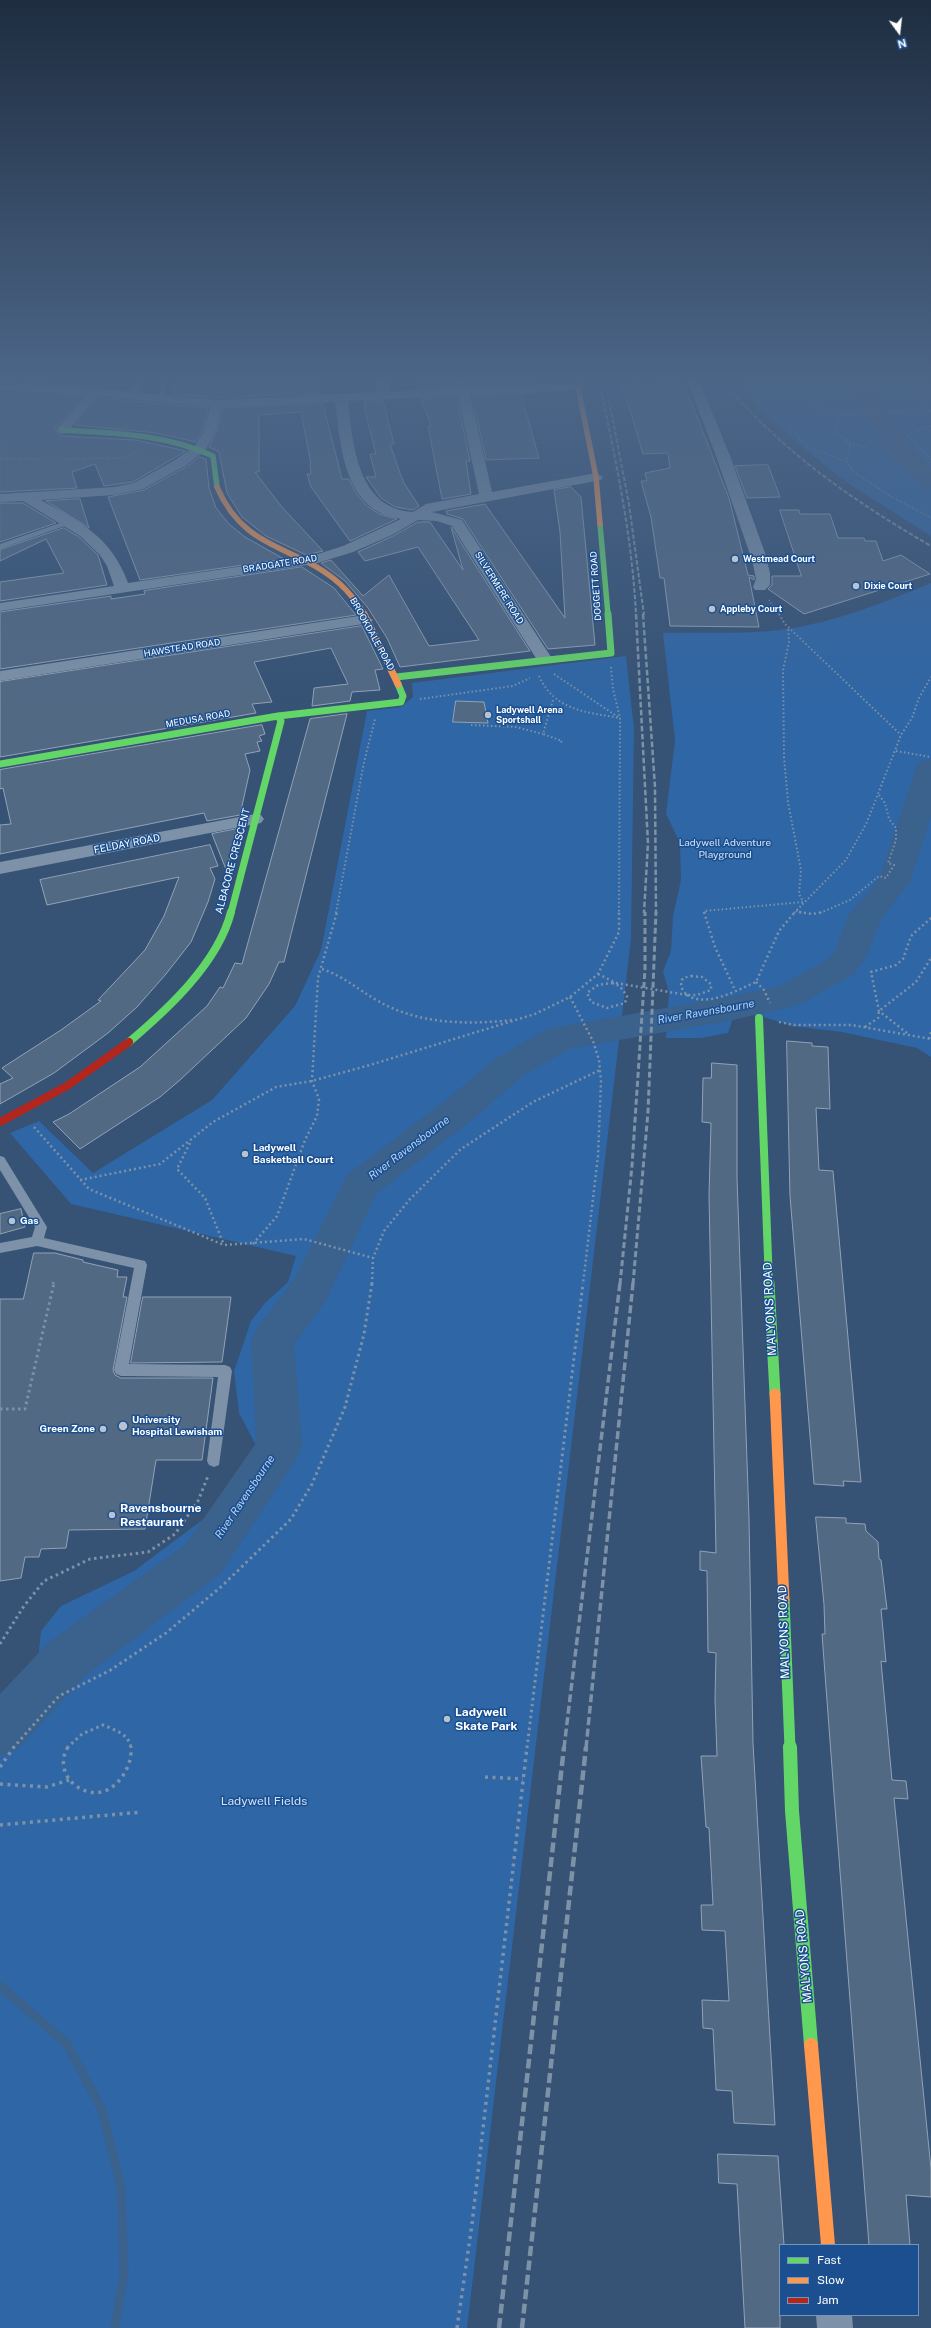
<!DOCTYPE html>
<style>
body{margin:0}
#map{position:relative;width:931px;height:2328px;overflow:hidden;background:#365274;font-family:"Public Sans",sans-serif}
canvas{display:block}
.legend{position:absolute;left:779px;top:2244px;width:140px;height:72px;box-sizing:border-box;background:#1b4f8f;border:1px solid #7695bc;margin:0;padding:5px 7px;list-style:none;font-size:12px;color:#fff}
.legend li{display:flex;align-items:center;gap:8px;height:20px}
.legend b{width:20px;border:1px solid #7695bc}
.north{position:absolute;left:879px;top:12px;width:40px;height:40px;-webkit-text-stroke:3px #1b4f8f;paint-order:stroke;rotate:165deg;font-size:11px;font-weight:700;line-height:16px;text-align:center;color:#fff}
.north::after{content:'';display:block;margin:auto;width:14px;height:18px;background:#fff;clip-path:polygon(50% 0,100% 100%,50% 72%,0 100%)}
</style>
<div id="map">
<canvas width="931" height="2328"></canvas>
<ul class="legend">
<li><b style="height:5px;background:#63d668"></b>Fast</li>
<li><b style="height:5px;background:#ff974d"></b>Slow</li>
<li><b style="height:5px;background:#b3261e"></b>Jam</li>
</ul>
<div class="north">N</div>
</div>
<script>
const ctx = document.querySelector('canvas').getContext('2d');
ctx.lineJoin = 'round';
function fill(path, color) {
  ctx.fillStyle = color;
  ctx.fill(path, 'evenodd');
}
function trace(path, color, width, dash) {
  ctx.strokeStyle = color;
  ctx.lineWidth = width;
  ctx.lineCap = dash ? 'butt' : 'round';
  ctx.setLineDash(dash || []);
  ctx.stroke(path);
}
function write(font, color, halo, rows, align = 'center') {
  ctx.font = font + ' "Public Sans",sans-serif';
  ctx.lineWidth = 3;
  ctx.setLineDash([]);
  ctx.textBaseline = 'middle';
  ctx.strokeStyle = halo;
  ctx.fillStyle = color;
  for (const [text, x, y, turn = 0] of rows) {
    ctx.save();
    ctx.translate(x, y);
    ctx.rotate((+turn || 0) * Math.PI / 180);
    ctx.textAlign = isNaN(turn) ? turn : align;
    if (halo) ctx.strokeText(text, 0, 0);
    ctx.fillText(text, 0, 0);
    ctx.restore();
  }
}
fill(new Path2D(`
 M735 377H931V536L846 482 789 436 762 411Z
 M931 583V1057L917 1048 842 1032 792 1026 761 1016 735 1012 728 1033 701 1038H666L669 993 663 971 671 951 673 916 681 880 680 843 666 814 675 740 663 633C698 632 735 634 770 631 826 626 880 604 931 583Z
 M626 656 634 729 631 939 467 2328H0V1706L38 1659 41 1631 61 1606 134 1571 269 1470 239 1413 234 1371 251 1321 265 1303 288 1282 296 1256 71 1204 10 1133 39 1121 93 1173 212 1100 295 1006 321 950 367 711 401 707 413 697 412 683Z`), '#2f66a5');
trace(new Path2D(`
 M0 1986 67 2044 102 2110 121 2187 124 2273 115 2328`), '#3b618d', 9);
fill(new Path2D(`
 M844 377H866L880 395 883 408 892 419 905 442 931 468V488L923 486 887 450 871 422 861 410 858 396Z
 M931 759V816L910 882 881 919 868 954 854 974 802 1003 790 1007 733 1020 569 1049 521 1077 477 1116 376 1194 326 1301 294 1344 302 1447 295 1461 220 1574 85 1676 18 1749 0 1756V1694L49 1642 186 1544 256 1443 251 1340 257 1328 295 1278 347 1175 451 1096 495 1059 547 1029 733 996 780 986 830 958 835 951 848 916 879 879 916 768 920 762Z`), '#3b618d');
const building = new Path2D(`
 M0 377H28L50 378 46 383 0 381Z
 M174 377H316L320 393 217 398 172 394Z
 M414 377H454V387L418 389Z
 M467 377H532L534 383 469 386Z
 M683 381 729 498 748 575 754 576V580L749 577 759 627 670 626 664 578H660L651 517 641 481H647L645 473 670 468 668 453 643 454 622 383Z
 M0 392 83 396 55 429 62 436 136 440 186 451 133 482 104 486 95 464 72 472 77 488 0 492Z
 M537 393 521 394 539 458 486 460 472 396Z
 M99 398 208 408 202 432 196 442 156 433 75 425Z
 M457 398 470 461H466L471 494 442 499 428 426H431L421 399Z
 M383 401 394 444H390L400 473 404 483 419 506 413 510 395 507 381 498 366 477H376L370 454H376L365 411 364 402Z
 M323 404 342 479H349L356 493 366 505 379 514 397 519 350 541 311 487 307 474H311L310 464H311L301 412 259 415V472H255L281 506 323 551 306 555 266 536 242 517 227 493 219 452 209 447 216 433 223 408Z
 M200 457 206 459 209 488 216 508 229 524 245 537 284 559 140 580 108 497 144 490 186 467Z
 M768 465 780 497 747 498 735 466Z
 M571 487 581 497 595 645 548 649 463 519 447 514 446 511 485 504 565 618 560 532 554 490Z
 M80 499 89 528 46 501Z
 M0 503H23L56 523 0 542Z
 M780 510H799L800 514H830L838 538H864L865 541H876L883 561 901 555 930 574 804 614 768 589 772 585V576H801Z
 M418 522H430L463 570 451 527 530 651 400 667 387 638 368 608 345 581 321 563 331 560 363 596 389 575 429 646 479 640 418 547 365 561 358 552 393 536Z
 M64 528 79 537 98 555 107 585 0 601V582L64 573 46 539 0 561V550Z
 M302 567 334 588 356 615 0 669V612L111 596V599L145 594 144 591Z
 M362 626 383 669 375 670 380 690 352 692 350 701 312 706 314 688 348 684 331 648 254 662 272 702 252 704 256 713 0 757V682Z
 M456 701 484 702 488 723 453 722Z
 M347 714 284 962H279L269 984 246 1018 180 1080 160 1097 80 1149 53 1122 69 1114 140 1067 207 1006 220 987 223 988 235 963 242 964 310 719Z
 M262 725 265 734 259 736 262 741 257 742 260 751 245 754 250 770 240 815 207 821 204 813 0 854V825L11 824 3 788 0 789V770Z
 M237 829 227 872 212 834Z
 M210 845 218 866 210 868 215 879 208 902 191 942 166 974 137 1007 108 1033 54 1073 0 1104V1084L13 1078 2 1068 61 1030 101 1001 98 1000 145 950 164 916 179 877 47 905 40 880Z
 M787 1041 812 1043V1046L828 1047 830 1109 816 1108 819 1170 833 1171 861 1482 843 1481 844 1486 814 1484 790 1196Z
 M712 1063 737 1065V1178L749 1518 753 1743 775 2125 734 2123 732 2091 716 2090 713 2029 703 2028 702 2000 729 2001 725 1931 702 1930 701 1905H713L709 1828 706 1827 701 1756H717L715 1699 716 1653 708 1652 707 1571 700 1570V1551L716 1553 709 1195 711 1123 702 1122 703 1078H711Z
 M21 1209 25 1227 0 1234V1214Z
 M34 1253H55L83 1260V1262L118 1270 117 1277H127L123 1297H127L113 1370 115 1375 121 1378H213L202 1460H156L145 1529 69 1530 66 1548 41 1549 39 1557H25L21 1578 0 1581V1299H23Z
 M143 1297H231L222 1362 131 1363Z
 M816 1517 846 1518V1523L865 1524 866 1531 878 1542 879 1559 881 1560 887 1609H881L886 1662 881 1661 892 1780 906 1781 908 1799 894 1798 931 2169V2197L906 2195 910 2245H869L834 1794 822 1634H825L824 1605Z
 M718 2154 778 2156 784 2245H780V2328H745L737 2184 719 2183Z`);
fill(building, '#526984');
trace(building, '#92a2b6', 1);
trace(new Path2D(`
 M907 377 931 411
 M815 406 842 414
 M931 426 908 435 931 460
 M791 429 808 447 847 462 854 472 890 496 931 518
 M850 444 866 447
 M0 459H39
 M67 459 126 458 138 450
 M847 462 850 444 836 432V426L842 414 931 411
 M769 600 779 615`), '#7d92a8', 1.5, [1, 2]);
trace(new Path2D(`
 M779 614 785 624 901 735
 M611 667 613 689 620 718 619 913
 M554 674 618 717
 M539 676C555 711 586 712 620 718
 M420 699 513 686 530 678
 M553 700 543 734 562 741 559 744
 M471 725 516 727 543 734
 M896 751 931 757
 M796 911 803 913
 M336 913 364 762 375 719
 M705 913 704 911 803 902 799 894 801 870 788 802 784 757 783 670 789 642 788 627
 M794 913 846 860 867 822 901 735 912 718 919 698 931 677
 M820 913 850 900 879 876 886 878 894 865 888 863 896 840V828L889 819 885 803 879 795`), '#7d92a8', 2, [1.5, 2.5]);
trace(new Path2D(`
 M704 912 715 947 735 990
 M799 912 812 914 824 912
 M322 969C345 977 357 989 378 1001 418 1024 466 1025 512 1020
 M598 974 616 983
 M691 976 702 977 711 984V990L697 995H687C682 990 679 985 683 978Z
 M756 982 764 990 770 1003
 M612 983C619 984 623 990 627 996L625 1003 607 1008 591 1002 587 993 598 985Z
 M616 983 687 995
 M687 995C707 1008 737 990 756 982L779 931 795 912
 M570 997 593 1041 599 1060 601 1081 598 1156 583 1284
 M779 1022 794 1025H852L931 1039
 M865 1027 878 1018 879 1011 916 982 931 958
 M907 1033 879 1011 871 972 896 965 903 959 911 936 931 918
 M929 1039 931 1032
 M34 1127 89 1189 224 1245 304 1239 373 1258
 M190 1143 177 1169 205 1198 224 1245
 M80 1180 160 1164 213 1122 276 1087 312 1081 370 1065 535 1014 570 997 598 974 619 932V912
 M253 1244 277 1216 305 1140 317 1116 319 1099 312 1081 318 978 337 912
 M53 1284 54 1281
 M372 1284 373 1258 384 1231 410 1199 461 1149 533 1102 600 1070`), '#7d92a8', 2.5, [2, 3]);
trace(new Path2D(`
 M0 1409H25L54 1283
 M0 1644 24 1606 44 1581 90 1559 148 1552 175 1534 198 1501 208 1476
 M13 1748 59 1696 109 1671 166 1633 222 1586 291 1519 312 1484 345 1407 364 1334 372 1283
 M67 1748 82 1734 103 1725C115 1730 129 1734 131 1748
 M527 1748 583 1283`), '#7d92a8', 3, [2.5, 3.5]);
trace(new Path2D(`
 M68 1747C56 1766 69 1788 90 1792 114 1797 133 1768 131 1747
 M0 1767 14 1747
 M485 1777 523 1779
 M0 1784 47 1787 69 1780
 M0 1825 142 1812
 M457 2328 472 2224 527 1747`), '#7d92a8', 3.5, [3, 4.5]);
fill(new Path2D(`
 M142 377H148L134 396H130L129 395Z
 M162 377H168L165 398 162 400 159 398Z
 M66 521 73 523 0 549V544Z
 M0 1156 4 1157 47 1227 44 1238 145 1261 147 1265 129 1364 225 1365 230 1367 232 1371 219 1465 214 1467 209 1465 207 1461 218 1377 121 1376 116 1374 114 1370 134 1268 37 1246 0 1253V1243L32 1237 35 1227 0 1170Z`), '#7d92a8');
fill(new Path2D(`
 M376 377H388L390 392 456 388 455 377H465L468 388 578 382 584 386 578 390 470 395 492 492 596 473 603 477 601 480 432 512 462 520 553 660 551 663H539L452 526 437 521 418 520 392 535 353 552 314 564 0 611V603L114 586 107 566 100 555 80 536 23 501 0 502V494L114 487 134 483 175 460 195 446 203 433 210 407 98 396 66 433 62 434 56 430 86 395 0 390V382L84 387 217 400 377 392ZM458 396 479 494 426 504 413 512C357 509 353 444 348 401ZM335 402C340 439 342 493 380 513 386 516 394 517 401 519L343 546 312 556 128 583C111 537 82 523 41 500L114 495 143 489 185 466 205 451 215 433 222 407Z
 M686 377H698L730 456 765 553 770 573V585L765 590H755L753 587 756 579 752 560 716 456Z
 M365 615 373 620 370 623 0 681V671Z
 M255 814 261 815 264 819 261 823 0 874V862Z
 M816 2315H852L853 2328H817Z`), '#7d92a8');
trace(new Path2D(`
 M62 430C114 433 165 434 213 456L217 487
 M600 524 608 615`), '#63d668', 5.5);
trace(new Path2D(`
 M396 677 611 653 608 614
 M0 764 278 716 401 702 403 696 398 684
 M231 913 281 721 278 716`), '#63d668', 7);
trace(new Path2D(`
 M759 1018 769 1284
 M129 1042C168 1009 218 963 231 912`), '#63d668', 8);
trace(new Path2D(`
 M769 1283 775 1394
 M784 1600 790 1748`), '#63d668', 11);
trace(new Path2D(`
 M790 1747 792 1811 811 2045`), '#63d668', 14);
trace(new Path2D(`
 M576 377 596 477 600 524
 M217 487C245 552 295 544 340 584 350 593 358 604 365 615`), '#ff974d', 5.5);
trace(new Path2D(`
 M364 614 398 684`), '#ff974d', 7);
trace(new Path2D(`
 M775 1394 784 1600`), '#ff974d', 11);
trace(new Path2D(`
 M811 2045 828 2245`), '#ff974d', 14);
trace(new Path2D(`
 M0 1122 67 1086 129 1042`), '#b3261e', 8);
trace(new Path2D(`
 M598 377C615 456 632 534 636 615
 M719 377C780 450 850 499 931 546
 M609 400 629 504 644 615`), '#7e92a7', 2, [4.5, 2]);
trace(new Path2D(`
 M636 614 648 843 644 913
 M643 614 655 787 656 913`), '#7e92a7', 2.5, [5.5, 2.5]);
trace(new Path2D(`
 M620 1284 632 1166 645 969V912
 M633 1284 648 1112 656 912`), '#7e92a7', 3, [6, 3]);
trace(new Path2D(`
 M564 1748 620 1283
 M586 1748 633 1283`), '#7e92a7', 3.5, [8, 3.5]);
trace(new Path2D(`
 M499 2328 564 1747
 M522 2328 586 1747`), '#7e92a7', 4.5, [10, 4.5]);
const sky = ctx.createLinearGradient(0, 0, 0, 703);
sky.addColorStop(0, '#1e2d40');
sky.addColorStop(0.54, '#4c6688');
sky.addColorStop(1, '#4c668800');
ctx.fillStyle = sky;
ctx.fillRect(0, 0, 931, 703);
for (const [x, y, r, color] of [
 [735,559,4,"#b9c2ce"],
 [856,586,4,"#b9c2ce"],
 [712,609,4,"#b9c2ce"],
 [488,715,4,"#b9c2ce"],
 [245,1154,4,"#b9c2ce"],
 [12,1221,4,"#b9c2ce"],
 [123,1426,5,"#b9c2ce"],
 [103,1429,4,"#b9c2ce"],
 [112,1515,4,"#b9c2ce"],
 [447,1719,4,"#b9c2ce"]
]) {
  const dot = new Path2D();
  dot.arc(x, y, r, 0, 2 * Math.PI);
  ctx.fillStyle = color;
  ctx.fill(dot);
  trace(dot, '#1b4f8f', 1.5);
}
write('bold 9px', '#fff', '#1b4f8f', [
 ["Westmead Court",743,559],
 ["Dixie Court",864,586],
 ["Appleby Court",720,609],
 ["Ladywell Arena",496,710],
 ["Sportshall",496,720]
], 'left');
write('9px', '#fff', '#1b4f8f', [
 ["BRADGATE ROAD",280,564,-9],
 ["DOGGETT ROAD",596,586,-94],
 ["SILVERMERE ROAD",499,588,58],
 ["BROOKDALE ROAD",372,634,61],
 ["HAWSTEAD ROAD",182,648,-9],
 ["MEDUSA ROAD",198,719,-10]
]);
write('10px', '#cfe3fa', '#1b4f8f', [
 ["Ladywell Adventure",725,843],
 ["Playground",725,855]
]);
write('10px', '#fff', '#1b4f8f', [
 ["FELDAY ROAD",127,844,-11],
 ["ALBACORE CRESCENT",233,861,-75]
]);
write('bold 10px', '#fff', '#1b4f8f', [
 ["Ladywell",253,1148],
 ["Basketball Court",253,1160],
 ["Gas",20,1221],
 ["University",132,1420],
 ["Hospital Lewisham",132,1432],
 ["Green Zone",95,1429,"right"]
], 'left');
write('italic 11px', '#b5d3f5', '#1b4f8f', [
 ["River Ravensbourne",706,1012,-10],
 ["River Ravensbourne",409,1148,-37],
 ["River Ravensbourne",245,1497,-56]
]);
write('12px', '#fff', '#1b4f8f', [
 ["MALYONS ROAD",770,1309,-93],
 ["MALYONS ROAD",784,1632,-92],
 ["MALYONS ROAD",804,1956,-95]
]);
write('bold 12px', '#fff', '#1b4f8f', [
 ["Ravensbourne",120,1508],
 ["Restaurant",120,1522],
 ["Ladywell",455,1712],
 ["Skate Park",455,1726]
], 'left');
write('12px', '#cfe3fa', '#1b4f8f', [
 ["Ladywell Fields",264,1801]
]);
</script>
